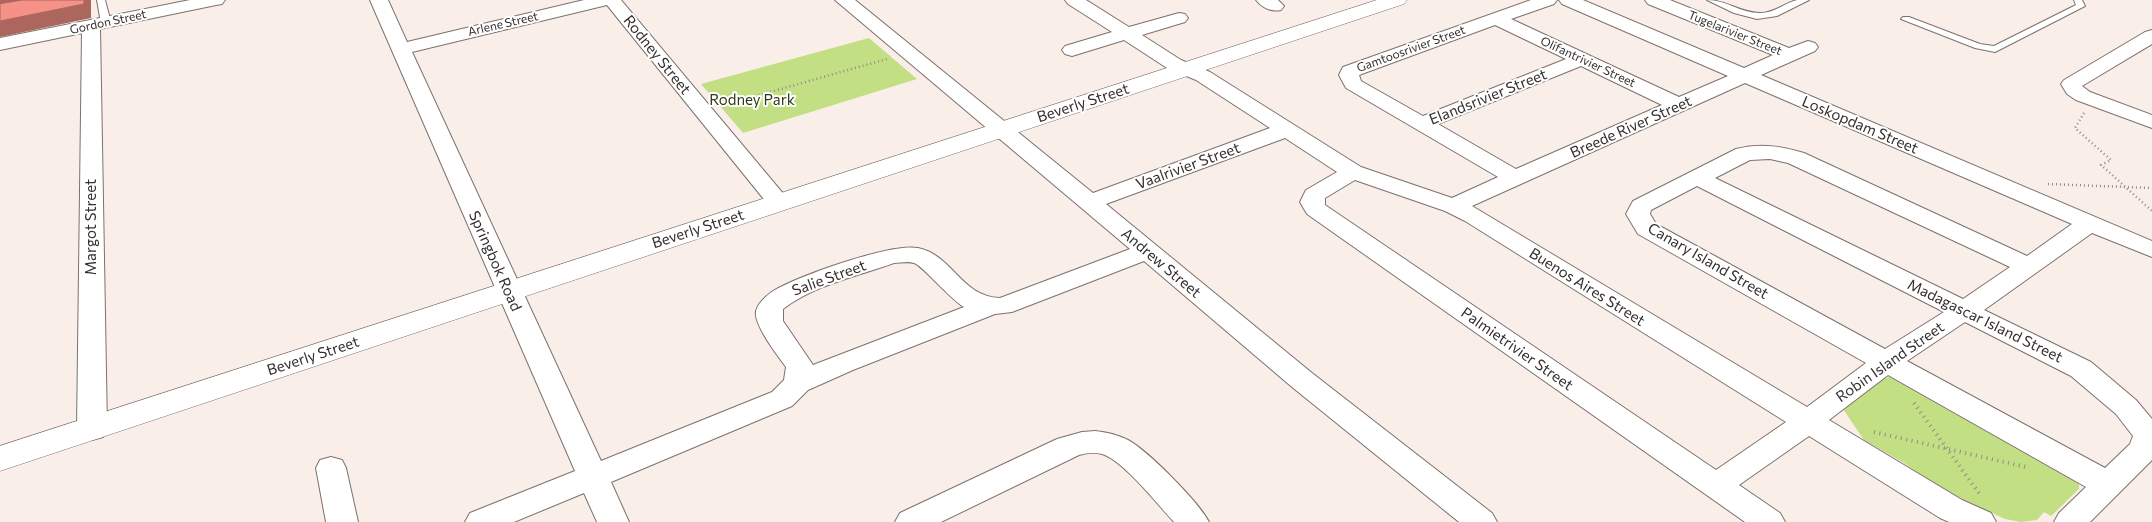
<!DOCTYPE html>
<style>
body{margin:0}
canvas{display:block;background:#faeee9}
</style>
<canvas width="2152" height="522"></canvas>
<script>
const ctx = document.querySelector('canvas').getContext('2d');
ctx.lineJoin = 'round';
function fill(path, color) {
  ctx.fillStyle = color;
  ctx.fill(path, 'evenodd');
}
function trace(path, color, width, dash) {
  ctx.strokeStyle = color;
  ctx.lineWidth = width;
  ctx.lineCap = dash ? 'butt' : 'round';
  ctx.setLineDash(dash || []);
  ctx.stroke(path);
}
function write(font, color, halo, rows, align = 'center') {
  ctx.font = font + ' Commissioner,sans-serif';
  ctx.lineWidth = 4;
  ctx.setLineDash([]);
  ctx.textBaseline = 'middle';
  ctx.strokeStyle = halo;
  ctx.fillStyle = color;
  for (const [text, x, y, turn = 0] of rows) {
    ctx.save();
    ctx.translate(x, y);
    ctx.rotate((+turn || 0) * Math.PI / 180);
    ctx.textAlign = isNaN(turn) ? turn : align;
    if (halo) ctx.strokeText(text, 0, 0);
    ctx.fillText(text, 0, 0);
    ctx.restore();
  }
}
fill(new Path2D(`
 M869 38 917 79 743 133 701 84Z
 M1889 377H1895L2077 478 2079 484V489L2051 516 2044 512 2037 520 2021 522 2005 519 1939 488 1904 463 1864 440 1843 409 1881 380Z`), '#c3df83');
const service = new Path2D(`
 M97 0H105L111 23 109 25H103L101 23Z
 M1707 0C1727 0 1740 13 1760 13 1775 13 1784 3 1797 0 1801 0 1806 0 1809 0L1777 16 1757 19 1734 13Z
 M2074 0H2082L2085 6 1995 52 1975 48 1901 19 1903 17H1909L1980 44 1994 46 2076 5Z`);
const minor = new Path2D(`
 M190 0H225L222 4 216 5 100 29 107 429 103 437 92 440 81 437 77 429 82 33 0 50V38Z
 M370 0H388L407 42 584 0H621L791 203 787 208 779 210 771 208 607 5 412 52 601 461 772 392 784 380 786 367C778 356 753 324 756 311 758 303 766 296 773 291 799 276 890 243 918 248 953 255 961 297 1000 298L1130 249 835 0H855L1093 193 1270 128 1196 80 1167 68 1124 40 1072 56 1065 54 1062 50 1065 46 1112 32 1068 4 1065 0H1086L1129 27 1179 13 1185 14 1188 18 1185 22 1142 35 1181 60 1210 72 1361 167 1452 198 1498 177 1346 88 1339 75 1343 67 1531 0H1557L1554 4 1511 19 1679 97 1728 76 1562 4 1559 0H1583L1744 68 1773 55 1648 4 1645 0H1670L1789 48 1808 41 1815 43 1818 47 1815 51 1761 75 2152 241V257L2092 233 1984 310 2091 362 2136 400 2152 419V460L2090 522H2054L2059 513 2086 487 1888 375 1829 420 1962 500 1991 513 1996 522H1949L1940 518 1809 436 1739 485 1780 513 1785 522H1745L1307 214 1300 202 1306 190 1337 172 1285 138 1106 204 1312 373 1492 513 1497 522H1459L1292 387 1144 261 1012 312 995 314 853 370 808 390 792 406 611 482 629 522H597L584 493 514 522H465L470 513 575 471ZM1495 25 1566 59 1423 116 1361 81 1359 75ZM1581 66 1662 105 1516 169 1438 124ZM1745 83 2072 224 2027 256 1804 153C1781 146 1760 143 1736 149L1633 201 1626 214 1638 234 1866 363 1807 407 1472 206ZM1770 159 1788 163 2010 267 1963 299 1715 178 1750 160ZM1355 180 1445 211 1465 221 1786 422 1716 470 1325 205V198ZM1697 186 1944 312 1885 349 1656 224 1650 214 1651 210ZM894 263C900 263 908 261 914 263 922 265 950 299 964 307L813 365 783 321V309C814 285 858 276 894 263ZM1965 322 2071 376 2116 414 2133 436 2130 444 2105 468 1907 361Z
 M1256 0H1278L1284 6 1281 10C1272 12 1262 8 1256 0Z
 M2152 30V44L2082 86 2090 92 2152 115V128L2076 100 2067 94 2061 84 2064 80 2145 32Z
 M1095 431C1106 432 1118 435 1128 440 1148 451 1199 502 1209 522H1174C1158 505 1123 460 1102 454 1095 452 1086 453 1079 455L941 522H895L900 513 1057 439 1082 432Z
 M331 457 342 460 346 468 358 522H326L316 468 320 460Z`);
const tertiary = new Path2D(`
 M1377 0H1407L1404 4 0 471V446Z`);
trace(service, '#7c716d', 2);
trace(minor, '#7c716d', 2);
trace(tertiary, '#7c716d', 1);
trace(new Path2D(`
 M724 105 887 59
 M2084 113 2075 128 2111 160 2101 165 2152 211
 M2048 184 2152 188`), '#938b88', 2.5, [1, 3]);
trace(new Path2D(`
 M1914 403 1981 496
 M1874 432 2026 467`), '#938b88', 4, [1, 4.5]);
fill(service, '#fff');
fill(minor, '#fff');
fill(tertiary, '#fff');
fill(new Path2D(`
 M0 0H48L0 9Z
 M84 0H91V18L0 37V21Z`), '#ac665e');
const building = new Path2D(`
 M22 0H84V4L0 21V4Z`);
fill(building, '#f59186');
trace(building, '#ac665e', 1);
write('12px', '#342f2e', '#fff', [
 ["Gordon Street",108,22,-12],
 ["Arlene Street",503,24,-13],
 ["Tugelarivier Street",1735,33,22],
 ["Gamtoosrivier Street",1411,49,-20],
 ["Olifantrivier Street",1588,62,25]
]);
write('15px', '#342f2e', '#fff', [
 ["Rodney Street",657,55,51],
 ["Elandsrivier Street",1488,97,-22],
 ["Beverly Street",1083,103,-18],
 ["Loskopdam Street",1860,125,23],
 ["Breede River Street",1631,127,-24],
 ["Vaalrivier Street",1188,166,-20],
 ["Margot Street",91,227,-90],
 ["Beverly Street",698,229,-18],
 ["Springbok Road",495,261,66],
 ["Canary Island Street",1708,261,30],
 ["Andrew Street",1161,263,40],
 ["Salie Street",829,278,-20],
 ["Buenos Aires Street",1587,287,32],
 ["Madagascar Island Street",1985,321,26],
 ["Palmietrivier Street",1517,349,35],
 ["Beverly Street",313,356,-18],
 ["Robin Island Street",1890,362,-35]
]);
write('15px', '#2f3a13', '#fff', [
 ["Rodney Park",752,100]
]);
</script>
